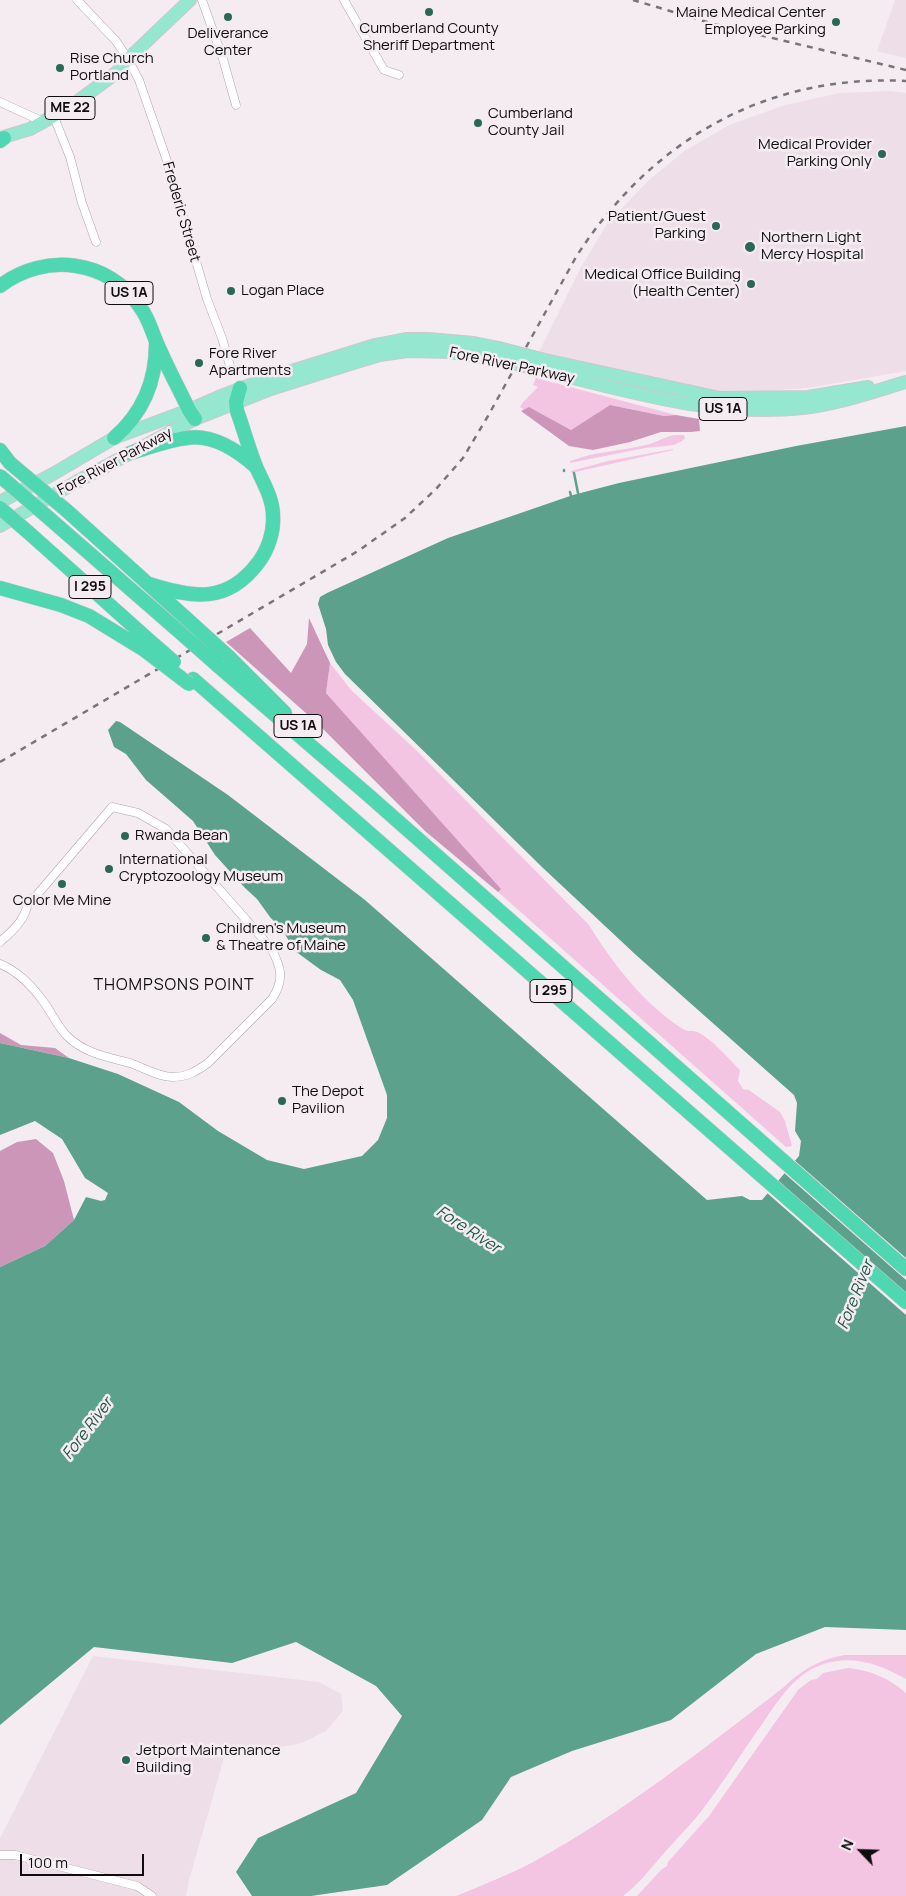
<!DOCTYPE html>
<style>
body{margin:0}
#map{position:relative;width:906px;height:1896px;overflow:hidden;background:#f5ecf1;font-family:Manrope,sans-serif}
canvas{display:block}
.north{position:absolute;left:836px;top:1826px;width:50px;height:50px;-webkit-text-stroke:4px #f5ecf1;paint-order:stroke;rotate:294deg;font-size:14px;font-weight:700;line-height:20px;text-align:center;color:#0f0c0e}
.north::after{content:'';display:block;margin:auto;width:18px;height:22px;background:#0f0c0e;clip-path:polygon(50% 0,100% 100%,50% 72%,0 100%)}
.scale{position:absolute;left:20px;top:1854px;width:124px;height:22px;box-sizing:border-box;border:2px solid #0f0c0e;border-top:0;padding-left:6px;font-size:15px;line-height:18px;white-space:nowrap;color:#0f0c0e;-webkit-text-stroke:4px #f5ecf1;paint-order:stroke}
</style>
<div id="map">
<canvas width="906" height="1896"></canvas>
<div class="north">N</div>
<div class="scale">100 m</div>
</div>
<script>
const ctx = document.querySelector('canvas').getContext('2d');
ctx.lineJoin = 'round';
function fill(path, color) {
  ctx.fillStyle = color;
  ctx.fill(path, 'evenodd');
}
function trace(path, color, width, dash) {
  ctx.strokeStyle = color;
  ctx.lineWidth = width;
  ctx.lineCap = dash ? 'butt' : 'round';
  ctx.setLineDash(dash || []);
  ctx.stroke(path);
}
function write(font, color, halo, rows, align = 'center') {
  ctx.font = font + ' Manrope,sans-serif';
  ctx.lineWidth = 5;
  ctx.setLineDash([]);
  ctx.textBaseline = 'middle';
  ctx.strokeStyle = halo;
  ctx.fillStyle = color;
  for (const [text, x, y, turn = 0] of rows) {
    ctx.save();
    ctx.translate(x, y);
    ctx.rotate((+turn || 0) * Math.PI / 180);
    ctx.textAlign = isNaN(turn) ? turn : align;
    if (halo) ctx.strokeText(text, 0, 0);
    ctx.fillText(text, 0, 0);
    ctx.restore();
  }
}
fill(new Path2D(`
 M895 0H906V58L877 51Z
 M890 91 906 93V371L808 388 728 393 604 368 539 352 580 269 607 224 648 181 683 152 729 125 785 105 840 93Z
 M93 1656 319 1682 341 1694 343 1711 326 1731 302 1743 224 1758 189 1880 186 1896H0V1838Z`), '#eedee8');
fill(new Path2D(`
 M536 378 676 415 664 416 610 405 571 430 529 407 524 410 520 407 523 402 538 387 533 385Z
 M676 435H684L685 438 682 441 674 445 645 448 570 463V461C596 451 624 451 650 444 660 441 665 436 676 435Z
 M673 449V450L571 473V471L608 461Z
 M330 663 351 690 415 749 589 925C613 964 644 1004 683 1029 687 1032 692 1030 697 1032 710 1037 730 1060 740 1070L738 1081 743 1089 749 1090 780 1112 785 1121 792 1146 786 1147 498 892 500 889 326 693Z
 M845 1655H906V1679C876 1662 845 1652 812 1669 786 1683 770 1714 753 1737 737 1760 722 1784 705 1806 693 1823 678 1837 665 1852 652 1867 639 1884 623 1896H456C482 1885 509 1875 533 1862 623 1813 703 1749 784 1687 803 1669 820 1659 845 1655Z
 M848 1668C870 1670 889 1678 906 1693V1896H637L661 1870 667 1866 668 1862 709 1816 798 1690 811 1680 817 1679 823 1673Z`), '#f4c4e3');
fill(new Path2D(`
 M610 405 664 416 676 415 699 419 700 431 691 432H661L630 442 593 450 569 446 521 411 529 407 571 430Z
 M309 618 330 663 326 693 501 889 498 892 425 831 317 723 226 642 250 628 291 673 307 644Z
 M0 1033 21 1045 55 1048 69 1058 0 1043Z
 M36 1139 53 1153 64 1181 74 1220 45 1246 0 1267V1151L17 1142Z`), '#cc96b9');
fill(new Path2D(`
 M906 426V1630L825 1627 756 1654 671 1720 572 1751 511 1777 482 1820 387 1885 311 1896H252L236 1872 258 1838 356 1793 402 1716 376 1686 296 1642 232 1663 94 1647 0 1725V1267L45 1246 74 1220 86 1197 101 1201 105 1200 108 1193 85 1178 62 1139 35 1121 0 1135V1043L69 1058 118 1074 179 1102 218 1131 267 1160 304 1169 362 1156 378 1140 387 1118V1095L353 1000 340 980 321 970 295 951 283 931 270 917 257 899 245 888 215 855 193 821 146 780 126 754 114 747 108 730 116 721 120 722 228 795 365 900 707 1200 742 1196 750 1200H762L799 1156 801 1141 795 1131 797 1103 794 1095 636 955 543 868 345 674 336 662 328 645 326 629 318 604 320 597 327 593 448 538 573 495 619 483 796 446Z`), '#5ca18b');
fill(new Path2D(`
 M793 1159 906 1258V1280L783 1172Z
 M776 1179 906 1294V1315L766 1192Z`), '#f5ecf1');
trace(new Path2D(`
 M564 471V470
 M574 473 578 493
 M570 492 571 496`), '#5ca18b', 2.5);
const minor = new Path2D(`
 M77 0 116 41 128 59 139 80 166 158 207 299 222 338 230 366
 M202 0 223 59 236 105
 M344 0 384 70 399 75
 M0 102 44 122
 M54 117 70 157 82 203 96 242
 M0 942C13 930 26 920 28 901L36 896 112 807 138 813 166 829 271 948C281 967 285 979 272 999L208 1063C197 1071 187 1077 173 1077 159 1077 144 1068 130 1063 107 1057 84 1053 67 1036 57 1026 52 1013 43 1001 32 986 17 971 0 964
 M0 1855H15L137 1886 152 1896`);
const primary = new Path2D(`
 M0 138 30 129 70 107 116 73 128 59 190 0
 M545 360 720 398 808 397 868 387
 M541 370C627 391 713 418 803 408 838 404 872 392 906 382
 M0 502 53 474 114 438 189 410 226 394 266 379 375 345 406 339H428L474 343 499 348
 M0 526 76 482 195 419 271 389 353 363 380 355 408 351 450 352 494 359`);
const motorway = new Path2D(`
 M0 141 4 138
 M0 286C44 252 109 259 140 307 148 317 151 329 156 341 166 365 178 387 189 410L195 419
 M114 438C143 413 156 382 156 344
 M0 450 10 463
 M130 453C148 448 168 440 187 438 212 434 238 451 256 467
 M66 510 187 619
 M50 519 174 627
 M28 532 151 642
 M149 584C193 598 227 604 258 563 268 550 274 532 273 516 273 499 264 484 257 469 249 450 244 430 237 411L236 402 240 388
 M0 588 61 605 89 616 143 649
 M229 657 285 713
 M217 665 367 794 906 1269
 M193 679 906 1302`);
trace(minor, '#ada5aa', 9);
trace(primary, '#cacaca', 14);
trace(motorway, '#cacaca', 15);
trace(minor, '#fff', 8);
trace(primary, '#95e7d0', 12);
trace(motorway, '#4ed7b0', 14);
trace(new Path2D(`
 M633 0 714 24 906 70
 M0 762 358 551 405 518 436 489 463 458 488 416 576 257C651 140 766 74 906 81`), '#7a7478', 2.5, [6, 6]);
const primaryBridge = new Path2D(`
 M499 348 545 360
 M494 359 541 370`);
const motorwayBridge = new Path2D(`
 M10 463 66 510
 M0 476 50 519
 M0 508 28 532
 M187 619 229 657
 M174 627 217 665
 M151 642 174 662
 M143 649 189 684`);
trace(primaryBridge, '#cacaca', 14, []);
trace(motorwayBridge, '#cacaca', 15, []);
trace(primaryBridge, '#95e7d0', 12);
trace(motorwayBridge, '#4ed7b0', 14);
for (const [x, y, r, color] of [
 [429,12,5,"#296855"],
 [228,17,5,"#296855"],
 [836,22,5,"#296855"],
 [60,68,5,"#296855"],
 [478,123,5,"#296855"],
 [882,154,5,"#296855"],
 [716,226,5,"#296855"],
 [750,247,6,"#296855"],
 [751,284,5,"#296855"],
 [231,291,5,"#296855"],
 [199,363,5,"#296855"],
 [125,836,5,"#296855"],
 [109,869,5,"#296855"],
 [62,884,5,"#296855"],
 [206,938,5,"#296855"],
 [282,1101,5,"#296855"],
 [126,1760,5,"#296855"]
]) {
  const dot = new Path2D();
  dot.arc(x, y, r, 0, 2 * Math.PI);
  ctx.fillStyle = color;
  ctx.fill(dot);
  trace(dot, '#f5ecf1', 2);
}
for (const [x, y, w] of [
 [70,108,50],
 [129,293,48],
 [723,409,48],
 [90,587,42],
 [298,726,48],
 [551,991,42]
]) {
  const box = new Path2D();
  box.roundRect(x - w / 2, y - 11.5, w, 23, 4);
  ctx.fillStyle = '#f5ecf1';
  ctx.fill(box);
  trace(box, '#0f0c0e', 1);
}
write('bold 14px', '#0f0c0e', null, [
 ["ME 22",70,108],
 ["US 1A",129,293],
 ["US 1A",723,409],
 ["I 295",90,587],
 ["US 1A",298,726],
 ["I 295",551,991]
]);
write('15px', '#0f0c0e', '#f5ecf1', [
 ["Maine Medical Center",826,13,"right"],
 ["Employee Parking",826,30,"right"],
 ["Cumberland County",429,29,"center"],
 ["Sheriff Department",429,46,"center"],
 ["Deliverance",228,34,"center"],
 ["Center",228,51,"center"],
 ["Rise Church",70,59],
 ["Portland",70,76],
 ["Cumberland",488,114],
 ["County Jail",488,131],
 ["Medical Provider",872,145,"right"],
 ["Parking Only",872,162,"right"],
 ["Patient/Guest",706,217,"right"],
 ["Parking",706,234,"right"],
 ["Northern Light",761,238],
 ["Mercy Hospital",761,255],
 ["Medical Office Building",741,275,"right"],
 ["(Health Center)",741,292,"right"],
 ["Logan Place",241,291],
 ["Fore River",209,354],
 ["Apartments",209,371],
 ["Rwanda Bean",135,836],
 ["International",119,860],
 ["Cryptozoology Museum",119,877],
 ["Color Me Mine",62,901,"center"],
 ["Children's Museum",216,929],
 ["& Theatre of Maine",216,946],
 ["The Depot",292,1092],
 ["Pavilion",292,1109],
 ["Jetport Maintenance",136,1751],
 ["Building",136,1768]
], 'left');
write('15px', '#0f0c0e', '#f5ecf1', [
 ["Frederic Street",181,212,74],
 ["Fore River Parkway",512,366,12],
 ["Fore River Parkway",115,462,-28]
]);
ctx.letterSpacing = '1px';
write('16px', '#0f0c0e', '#f5ecf1', [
 ["THOMPSONS POINT",174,986]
]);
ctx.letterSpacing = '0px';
write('italic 16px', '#1f5747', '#f5ecf1', [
 ["Fore River",468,1230,33],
 ["Fore River",856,1295,-68],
 ["Fore River",88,1429,-53]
]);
</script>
